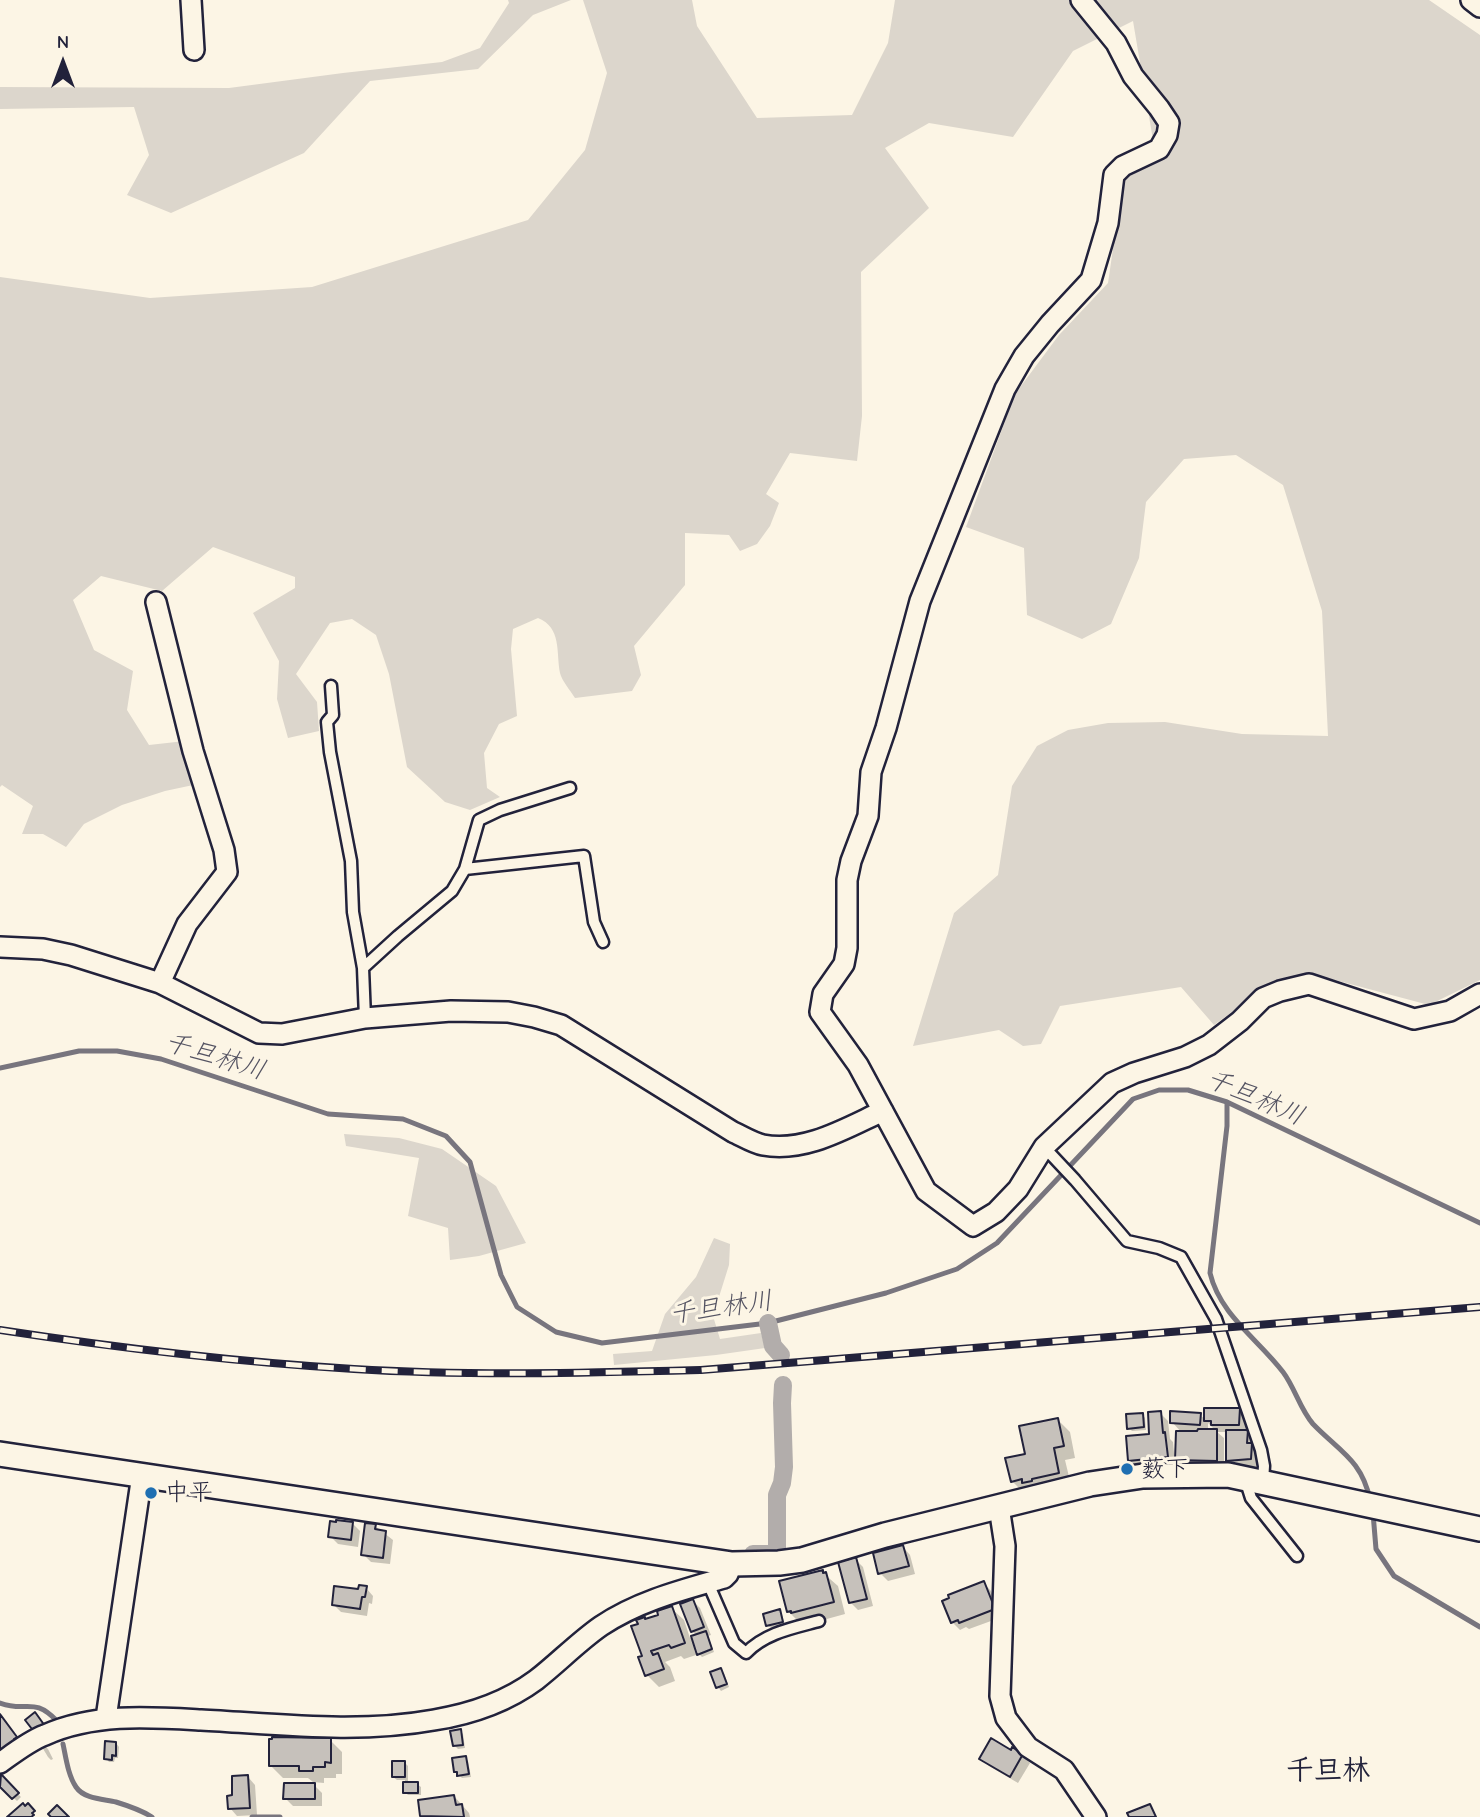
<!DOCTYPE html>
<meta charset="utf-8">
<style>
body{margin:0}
#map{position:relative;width:1480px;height:1817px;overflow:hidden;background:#fcf5e5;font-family:"Comic Neue",sans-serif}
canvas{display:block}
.north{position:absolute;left:28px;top:28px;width:70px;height:70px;-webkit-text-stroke:5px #fcf5e5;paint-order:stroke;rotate:0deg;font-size:19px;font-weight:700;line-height:28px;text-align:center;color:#22223b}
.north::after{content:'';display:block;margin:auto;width:24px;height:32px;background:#22223b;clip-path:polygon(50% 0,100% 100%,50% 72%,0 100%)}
</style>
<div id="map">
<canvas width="1480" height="1817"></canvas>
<div class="north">N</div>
</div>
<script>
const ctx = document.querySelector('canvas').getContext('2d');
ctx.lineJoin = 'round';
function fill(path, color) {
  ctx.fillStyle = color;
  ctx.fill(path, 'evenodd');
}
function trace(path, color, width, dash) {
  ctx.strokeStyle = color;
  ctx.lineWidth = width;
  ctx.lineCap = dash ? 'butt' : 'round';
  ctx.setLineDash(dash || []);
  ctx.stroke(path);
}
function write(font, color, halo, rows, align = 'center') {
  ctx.font = font + ' "Comic Neue","Klee One",sans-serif';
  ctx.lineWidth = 6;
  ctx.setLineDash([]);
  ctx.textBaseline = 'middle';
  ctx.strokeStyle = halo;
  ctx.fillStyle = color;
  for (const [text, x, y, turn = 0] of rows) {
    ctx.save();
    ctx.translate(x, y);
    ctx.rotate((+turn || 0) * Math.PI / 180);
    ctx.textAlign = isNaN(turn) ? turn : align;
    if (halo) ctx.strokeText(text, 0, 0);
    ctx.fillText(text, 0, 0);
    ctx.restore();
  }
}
fill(new Path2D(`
 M508 0H571L533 15 478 69 370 81 304 153 171 213 127 195 149 155 134 107 0 109V87L229 88 343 73 442 62 480 48 509 3Z
 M583 0H692L697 26 757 118 852 115 888 43 895 0H1429L1480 35V980L1429 1005 1316 975 1272 983 1214 1025 1181 987 1060 1006 1041 1044 1023 1046 999 1030 913 1046 954 913 998 875 1012 786 1037 746 1068 730 1108 723 1165 722 1242 734 1328 736 1322 611 1283 485 1236 455 1184 459 1146 502 1139 558 1111 624 1082 639 1027 615 1024 548 966 527 1015 394 1059 335 1108 283 1123 180 1155 152 1133 21 1073 51 1013 137 929 123 885 148 929 208 861 272 862 416 857 461 790 453 766 494 779 503 770 526 757 544 740 551 729 535 685 533V585L634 646 641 675 632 691 575 698C570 690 562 681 560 673 556 652 562 628 538 618L513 629 511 649 517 716 499 724 484 753 487 788 500 797 470 810 445 802 407 767 389 674 376 635 352 619 330 623 296 674 317 702 319 731 288 738 277 699 279 661 253 613 295 588V577L213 547 162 591 101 576 73 600 94 650 133 671 127 710 149 745 185 741 198 784 165 791 122 805 84 824 66 847 43 834H22L33 806 2 785 0 787V277L150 298 312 287 528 220 585 150 607 73Z
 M344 1134 399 1138 442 1149 496 1186 526 1243 479 1256 450 1260 448 1228 408 1216 419 1158 346 1146Z
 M714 1238 730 1244 729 1265 713 1316 720 1339 761 1333 765 1348 716 1355 614 1365 613 1354 652 1351 665 1314 696 1277Z`), '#dcd6cc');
fill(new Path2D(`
 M1239 1410 1247 1418 1246 1432 1255 1440V1448L1259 1452V1467L1235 1468 1227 1461 1228 1432H1217L1224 1438V1468L1185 1467 1177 1460 1182 1433 1172 1422 1200 1415 1206 1420ZM1208 1423 1216 1431 1208 1430Z
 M1160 1413 1168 1421 1170 1439 1173 1442 1175 1464 1137 1468 1130 1460 1151 1435Z
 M1142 1414 1145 1418 1146 1430 1132 1431 1129 1428Z
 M1058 1420 1070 1432 1075 1458 1065 1460 1071 1485 1024 1493 1012 1481 1027 1455Z
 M352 1523 360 1531 358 1547 338 1544 330 1536 337 1524Z
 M375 1526 393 1540 390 1564 371 1562 363 1554Z
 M903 1547 910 1555 915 1574 888 1581 880 1573Z
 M855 1559 863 1567 873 1606 858 1610 850 1602Z
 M822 1572 838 1586 845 1614 805 1625 800 1623 788 1611Z
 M984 1583 991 1591 1002 1617 969 1629 966 1627 960 1630 952 1622Z
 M366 1588 373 1596 372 1604 369 1603 367 1616 341 1612 333 1604Z
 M693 1601 700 1608 711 1635 708 1636 714 1652 702 1657 694 1649 696 1655 684 1659 681 1656 665 1662 670 1667 675 1681 659 1687 647 1675 644 1657 646 1621 661 1616 671 1608 684 1620 690 1638 697 1636 692 1631Z
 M779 1611 782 1615 785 1625 771 1628 767 1625Z
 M720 1670 724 1673 729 1687 721 1691 718 1687Z
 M460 1731 463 1734 465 1748 458 1749 454 1745Z
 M330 1740 342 1752V1774H336V1778H324V1783L313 1782 308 1778H283L271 1766Z
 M116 1743 119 1747 118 1758H115L114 1762H109L106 1758Z
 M45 1746 48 1749 53 1759 51 1760 48 1757 42 1747Z
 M1011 1752 1022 1755 1030 1763 1018 1783 989 1766 981 1759Z
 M465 1758 468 1761 471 1777 462 1778 456 1772Z
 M404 1762 408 1766V1784H417L421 1787V1795H408L405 1792V1780H397L393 1777Z
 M1 1777 21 1797 17 1801 0 1785Z
 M248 1777 255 1785 257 1815 237 1816 230 1808 234 1797Z
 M314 1785 322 1793V1806H293L285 1798Z
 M454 1796 469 1813 470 1817H424L422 1815Z`), '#0003');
trace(new Path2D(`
 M0 1068 79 1051H117L161 1059 328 1114 403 1119 446 1136 470 1162 501 1275 517 1307 556 1332 602 1343 768 1323 886 1293 957 1269 997 1243 1133 1099 1159 1090H1188L1227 1102 1480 1223
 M1227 1102V1126L1210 1273C1220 1315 1258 1339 1283 1372 1295 1388 1300 1409 1313 1424 1339 1451 1362 1460 1370 1500
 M1373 1513 1376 1549 1394 1576 1480 1627
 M0 1703C27 1713 33 1696 57 1721
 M63 1744C66 1758 68 1775 76 1787 84 1799 103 1799 116 1802 129 1806 141 1810 152 1817
 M252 1817H280`), '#78757e', 5);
trace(new Path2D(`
 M768 1323 773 1346 781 1355
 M753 1554H774L777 1549V1495L782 1483 784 1467 782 1403 783 1385`), '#b2adab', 18);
const building = new Path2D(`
 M1204 1408H1240L1239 1425H1211V1421H1204Z
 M1161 1411 1163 1433 1165 1432 1168 1457 1128 1461 1126 1436 1149 1434 1148 1412Z
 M1170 1411 1201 1413 1200 1425 1170 1423Z
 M1143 1413 1144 1427 1127 1429 1126 1414Z
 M1058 1418 1064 1446 1054 1448 1059 1473 1032 1479V1481L1022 1483V1479L1011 1482 1005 1458 1025 1454 1019 1426Z
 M1198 1429H1217V1461L1175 1460 1176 1431H1197Z
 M1226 1430H1248L1247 1443H1252L1251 1459 1226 1461Z
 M336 1520 353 1522 351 1540 328 1537 330 1521 336 1522Z
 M365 1523 376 1524 375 1529 386 1531 383 1558 361 1555Z
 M903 1545 909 1566 878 1574 873 1553Z
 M856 1557 867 1599 849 1603 838 1562Z
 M823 1570V1573L826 1572 834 1602 791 1613V1611L787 1612 779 1581Z
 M984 1581 995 1609 959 1623 958 1620 951 1623 942 1601 949 1598 948 1595Z
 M359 1585 367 1586 365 1597H362L360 1609 332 1605 334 1586 358 1589Z
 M693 1599 704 1627 691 1632 680 1604Z
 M672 1606 685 1643 671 1648 669 1645 651 1651 653 1655 658 1653 664 1669 645 1676 638 1657 642 1656 631 1626 638 1624 636 1620 645 1617V1619L658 1615 657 1611Z
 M780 1609 783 1622 766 1626 763 1614Z
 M706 1631 712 1649 697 1655 691 1636Z
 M721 1668 727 1684 716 1688 710 1672Z
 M35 1712 45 1726 35 1733 25 1720Z
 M0 1714 17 1737 14 1739 15 1742 0 1751Z
 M461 1729 463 1745 453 1746 450 1731Z
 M272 1737 331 1738V1763L325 1762V1767H313V1771H299V1766H269V1739H272Z
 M991 1738 1011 1750 1012 1747 1023 1754 1010 1777 979 1759Z
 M105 1741 116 1742V1756L112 1755V1760L104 1759Z
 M466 1756 469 1774 457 1776V1772H454L452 1758Z
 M392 1761H405V1777H392Z
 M1 1774 19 1793 12 1799 0 1787Z
 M248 1775 250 1808 228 1809 227 1796 232 1795V1776Z
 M403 1782H418V1793H403Z
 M284 1783H315V1799H283Z
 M454 1795 456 1805 462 1804 464 1817 420 1816 418 1800Z
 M23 1803 25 1806 28 1803 35 1811 32 1813 34 1815 31 1817H7Z
 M1150 1804 1156 1817H1129L1127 1813Z
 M57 1805 69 1817H51L48 1814Z`);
fill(building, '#c6c1bb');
trace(building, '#22223b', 2);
const service = new Path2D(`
 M331 686 333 715 327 722 330 752 351 861 353 912 363 968 365 1018
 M465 869 584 856 594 922 603 942
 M363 968 398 936 452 891 465 869 479 820 500 810 570 788
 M1044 1147 1075 1180 1127 1241 1159 1248 1181 1257 1216 1319 1261 1450 1264 1466 1263 1481
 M1245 1479 1251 1498 1297 1556
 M708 1583 734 1643 746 1653C765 1633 793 1628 819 1621`);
const minor = new Path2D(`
 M191 0 194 50
 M1081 0 1116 43 1133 76 1159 108 1169 123 1167 135 1159 149 1123 166 1114 175 1108 223 1091 280 1050 324 1024 356 1005 389 920 601 886 728 871 772 868 816 851 861 847 880V948L844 964 823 994 820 1012 858 1065 926 1191 973 1226 996 1212 1018 1189 1044 1147 1112 1083 1134 1073 1185 1057 1209 1045 1240 1021 1263 998 1280 991 1309 984 1414 1019 1450 1011 1480 994
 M1471 0 1480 7
 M156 602 193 751 224 850 227 872 187 924 160 983
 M0 947 43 949 71 955 160 983 259 1033 282 1034 365 1018 451 1011 508 1012 534 1017 561 1025 733 1132C742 1136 753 1143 763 1145 805 1153 846 1128 883 1111
 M999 1507 1005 1546 1000 1696 1006 1718 1028 1747 1064 1770 1096 1817
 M106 1718 142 1475
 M0 1763C14 1753 29 1741 45 1735 94 1713 149 1717 201 1720 278 1724 357 1734 434 1720 471 1714 505 1703 536 1680 558 1663 578 1642 601 1626 638 1601 682 1590 724 1578L728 1574 732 1564`);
const tertiary = new Path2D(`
 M0 1454 732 1564 779 1563 802 1560 885 1535 1090 1484 1143 1476 1228 1475 1480 1529`);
trace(service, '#22223b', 15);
trace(minor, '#22223b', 24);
trace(tertiary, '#22223b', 28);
trace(service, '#fcf5e5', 10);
trace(minor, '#fcf5e5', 19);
trace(tertiary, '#fcf5e5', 23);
const rail = new Path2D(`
 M0 1330C118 1348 236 1362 354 1369 470 1376 585 1373 701 1370L1480 1307`);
trace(rail, '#22223b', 8);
trace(rail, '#fcf5e5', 5, [16]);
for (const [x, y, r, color] of [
 [1127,1469,7,"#1f6fb2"],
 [151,1493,7,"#1f6fb2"]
]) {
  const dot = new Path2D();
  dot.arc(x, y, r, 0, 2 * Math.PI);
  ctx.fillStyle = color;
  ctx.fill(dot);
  trace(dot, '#fcf5e5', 2.5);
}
write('24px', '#22223b', '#fcf5e5', [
 ["薮下",1141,1469],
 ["中平",165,1493]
], 'left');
write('italic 26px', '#545362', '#fcf5e5', [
 ["千旦林川",215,1057,17],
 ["千旦林川",1255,1098,23],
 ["千旦林川",721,1308,-8]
]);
write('bold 28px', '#22223b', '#fcf5e5', [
 ["千旦林",1328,1771]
]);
</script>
